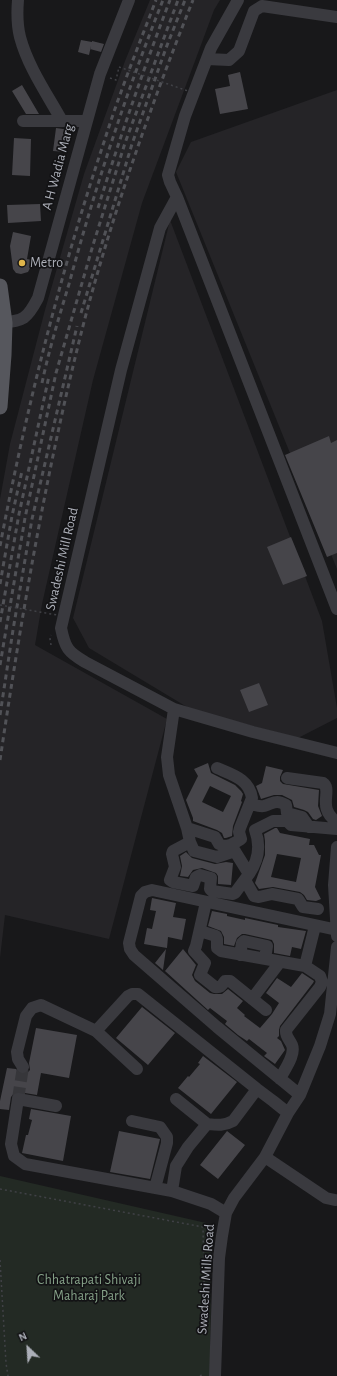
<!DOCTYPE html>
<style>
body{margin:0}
#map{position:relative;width:337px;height:1376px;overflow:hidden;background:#18181a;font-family:"Alegreya Sans",sans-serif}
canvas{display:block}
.north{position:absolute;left:8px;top:1328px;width:40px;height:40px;-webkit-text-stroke:3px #131315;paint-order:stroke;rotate:335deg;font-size:11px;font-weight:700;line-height:16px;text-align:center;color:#acafb8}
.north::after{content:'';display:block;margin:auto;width:14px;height:18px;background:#acafb8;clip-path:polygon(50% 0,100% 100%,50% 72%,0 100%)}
</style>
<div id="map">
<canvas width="337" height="1376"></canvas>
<div class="north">N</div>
</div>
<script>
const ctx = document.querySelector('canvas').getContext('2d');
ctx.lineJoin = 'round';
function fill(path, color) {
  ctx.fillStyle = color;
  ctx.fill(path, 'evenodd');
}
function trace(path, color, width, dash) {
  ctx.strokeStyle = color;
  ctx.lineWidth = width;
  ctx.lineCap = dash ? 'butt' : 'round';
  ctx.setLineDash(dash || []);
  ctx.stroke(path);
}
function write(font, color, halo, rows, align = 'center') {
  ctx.font = font + ' "Alegreya Sans",sans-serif';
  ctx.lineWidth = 3.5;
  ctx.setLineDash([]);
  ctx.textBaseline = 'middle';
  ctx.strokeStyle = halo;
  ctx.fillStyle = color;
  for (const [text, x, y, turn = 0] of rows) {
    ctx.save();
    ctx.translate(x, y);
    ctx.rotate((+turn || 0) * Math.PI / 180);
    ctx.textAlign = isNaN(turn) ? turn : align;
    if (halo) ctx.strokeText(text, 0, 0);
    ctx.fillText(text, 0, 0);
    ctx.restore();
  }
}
fill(new Path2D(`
 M150 0H220L214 10 142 203 93 380 42 604 35 645 167 719 109 939 5 915 0 958V499L10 444 45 310 84 174 125 61Z
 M337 90V569L176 172 191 142Z
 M170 220 322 621 337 708V718L298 738 192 710 89 648 73 618Z`), '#252427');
fill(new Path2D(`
 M0 1176 215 1225 211 1244 210 1376H0Z`), '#232a24');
fill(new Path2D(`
 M81 40 92 42V41L104 44 101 52 90 49 91 46 89 55 78 52Z
 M240 72 248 109 220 114 215 89 230 86 228 75Z
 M22 85 39 114H26L12 91Z
 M56 128 70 130 66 152 53 151Z
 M14 138 31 139 30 176 12 175Z
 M40 204 41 221 8 223 7 205Z
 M13 232 31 236 27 259 32 260 31 266 28 272 21 274 16 273 13 269 10 246Z
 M329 436 331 443 337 440V553L327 557 285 455Z
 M291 537 307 576 283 585 267 547Z
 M259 683 268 705 249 712 240 690Z
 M208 763 211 773 235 785 241 791 243 794 241 801 242 802 233 826 232 836 226 838H224L222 833 217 830 193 821V818L186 800 198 776 194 769ZM210 786 231 796 223 812 202 802Z
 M266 766 283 770 280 777V781L283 784 319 790 318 806 322 816 316 820 313 819 308 812 304 810 294 807 292 800 282 795H274L261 799 256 786 262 783Z
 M275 828H277L280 833 310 839 309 845H314L319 855H321L315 887 321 899 316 901 307 900 304 895 300 892 273 887 259 889 255 883 265 855V841L264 834ZM277 854 301 858 296 882 271 877Z
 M186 852 192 858 215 864 226 862 233 863 231 885 218 884V876L216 873 202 868 193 870 188 877 180 876 182 866 180 856Z
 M152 898 176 903 173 917 186 919 182 940 168 937 167 948 144 944 147 928 152 929 156 911 150 910Z
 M212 911 227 914V916L245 920V918L278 925V927L306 931 301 949 292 947 290 956 274 953V944L272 940 245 934H242L237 938 234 946 224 944V937L221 931 208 926Z
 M166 949 163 970 155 963Z
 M183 949 196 965 192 975 195 981 210 993 214 994H222L228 989 243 1001 237 1008 245 1015 244 1016 260 1028 272 1014 279 1003 266 993 277 978 291 987 302 973 314 981 313 983 280 1026 279 1030V1036L277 1038 281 1041 285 1050 275 1064 264 1056 267 1053 249 1039 247 1041 238 1035 225 1024 227 1021 210 1008 208 1010 165 971Z
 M142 1007 175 1033 148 1065 116 1038Z
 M36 1028 77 1035 69 1078 41 1073 37 1095 19 1092H15L11 1097 9 1110 0 1109V1101L7 1068 16 1069 19 1073 23 1074 27 1073 30 1070 29 1063Z
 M203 1056 237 1082 211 1114 178 1088 188 1076 189 1077 200 1064 198 1063Z
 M31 1109 71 1116 63 1161 22 1153 26 1135H28L32 1120 29 1119Z
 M119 1131 160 1139 150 1179 110 1172Z
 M227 1131 245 1145 218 1179 200 1165Z`), '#46454a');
trace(new Path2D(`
 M18 1099 23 1067`), '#36363a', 12, [12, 6]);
trace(new Path2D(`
 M110 78 116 80 119 67
 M51 645 50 639 51 635
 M0 1189 203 1227 205 1330
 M0 1260 6 1363 8 1376
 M200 1376 204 1373`), '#404146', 1.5, [2, 3]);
trace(new Path2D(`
 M18 0C17 12 17 25 20 37 28 67 47 94 62 121
 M238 0 211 48 185 116 168 175 170 182 177 197 337 609
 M207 59 229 60 239 51 254 11 262 6 337 17
 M23 121H86
 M177 197 160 228 121 370 61 628C65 648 68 652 85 662L174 709 253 732 337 753
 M0 323C24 321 27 319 38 298L100 74 129 0
 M174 709 167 757 169 775 187 828 215 837 219 844C227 849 234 843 241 839L239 832 240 828 252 798C249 779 233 775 217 768
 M287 778 323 783C333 790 316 808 337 822
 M251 804C255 805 260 807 264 806 274 803 276 799 286 805L287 813 302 817 309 827
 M288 815 287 821 291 825 337 829
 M187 828 190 842 173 851 172 854 175 867 170 880 173 882 193 886 196 877 200 875 211 878 210 889 212 891 233 894 235 893 249 874 231 845
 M190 842 194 851 217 857 235 851
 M337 847 334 885 337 936
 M249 874C258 861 261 846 255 830L273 821H287
 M245 880 254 896 259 897 272 894 298 899 303 907 318 909
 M206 902 196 946 194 951 205 963 200 975 215 987C221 988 222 985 225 981H230L266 1010
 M200 931 216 936 217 939V948L221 951 305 966
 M240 955 242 943 244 941 267 946 265 959
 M252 999 280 962
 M96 1031 137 1069
 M23 1067 18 1059 17 1052 26 1016 32 1008 41 1005 96 1031 128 996 132 994H138L257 1089 273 1101 288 1113
 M280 1079C284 1070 296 1055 292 1045 290 1040 285 1036 286 1030L320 987 322 982 320 976 305 966 315 926
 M300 1095 217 1027 134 955 130 949 129 943 141 896 145 892 152 890 337 930
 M176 1099 207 1124
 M56 1106 18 1099 11 1144 14 1156 25 1164 172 1191 211 1204 226 1213
 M132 1121 160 1127 167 1137V1143L155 1188
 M265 1157 326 1198 335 1200
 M172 1191 176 1166 188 1147 207 1124C217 1125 224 1126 233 1121L257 1089
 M215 1376 219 1258 222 1236 226 1213 234 1198 265 1157 288 1113 300 1095 320 1046 330 1014 337 947`), '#3a3a3f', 12);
trace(new Path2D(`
 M0 286 5 323 4 355 0 407`), '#56575d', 15);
trace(new Path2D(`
 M98 208C120 137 144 68 170 0
 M81 313 132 144 166 48 185 0
 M42 383C49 350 59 317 69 284 95 188 126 93 163 0
 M0 546C26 410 60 274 104 142 119 94 138 47 156 0
 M0 584 12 516 22 471
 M0 622 19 514 49 376
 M0 665 25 518 56 373 93 245 125 143 178 0
 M0 715 13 630 32 519 77 326
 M0 760C22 613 47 466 84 322 113 212 151 105 193 0`), '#515257', 3, [5, 4]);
trace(new Path2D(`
 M119 67 188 91
 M0 605 57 615`), '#404146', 1.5, [2, 3]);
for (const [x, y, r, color] of [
 [22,263,4,"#dfb54b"]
]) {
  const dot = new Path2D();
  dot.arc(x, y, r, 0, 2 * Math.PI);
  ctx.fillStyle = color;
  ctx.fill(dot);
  trace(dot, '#131315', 1.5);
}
write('14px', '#acafb8', '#131315', [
 ["A H Wadia Marg",58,167,-75],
 ["Swadeshi Mill Road",62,559,-77],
 ["Swadeshi Mills Road",206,1279,-86]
]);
write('14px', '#acafb8', '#131315', [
 ["Metro",30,263]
], 'left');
write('14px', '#85a188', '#131315', [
 ["Chhatrapati Shivaji",89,1280],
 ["Maharaj Park",89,1296]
]);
</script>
